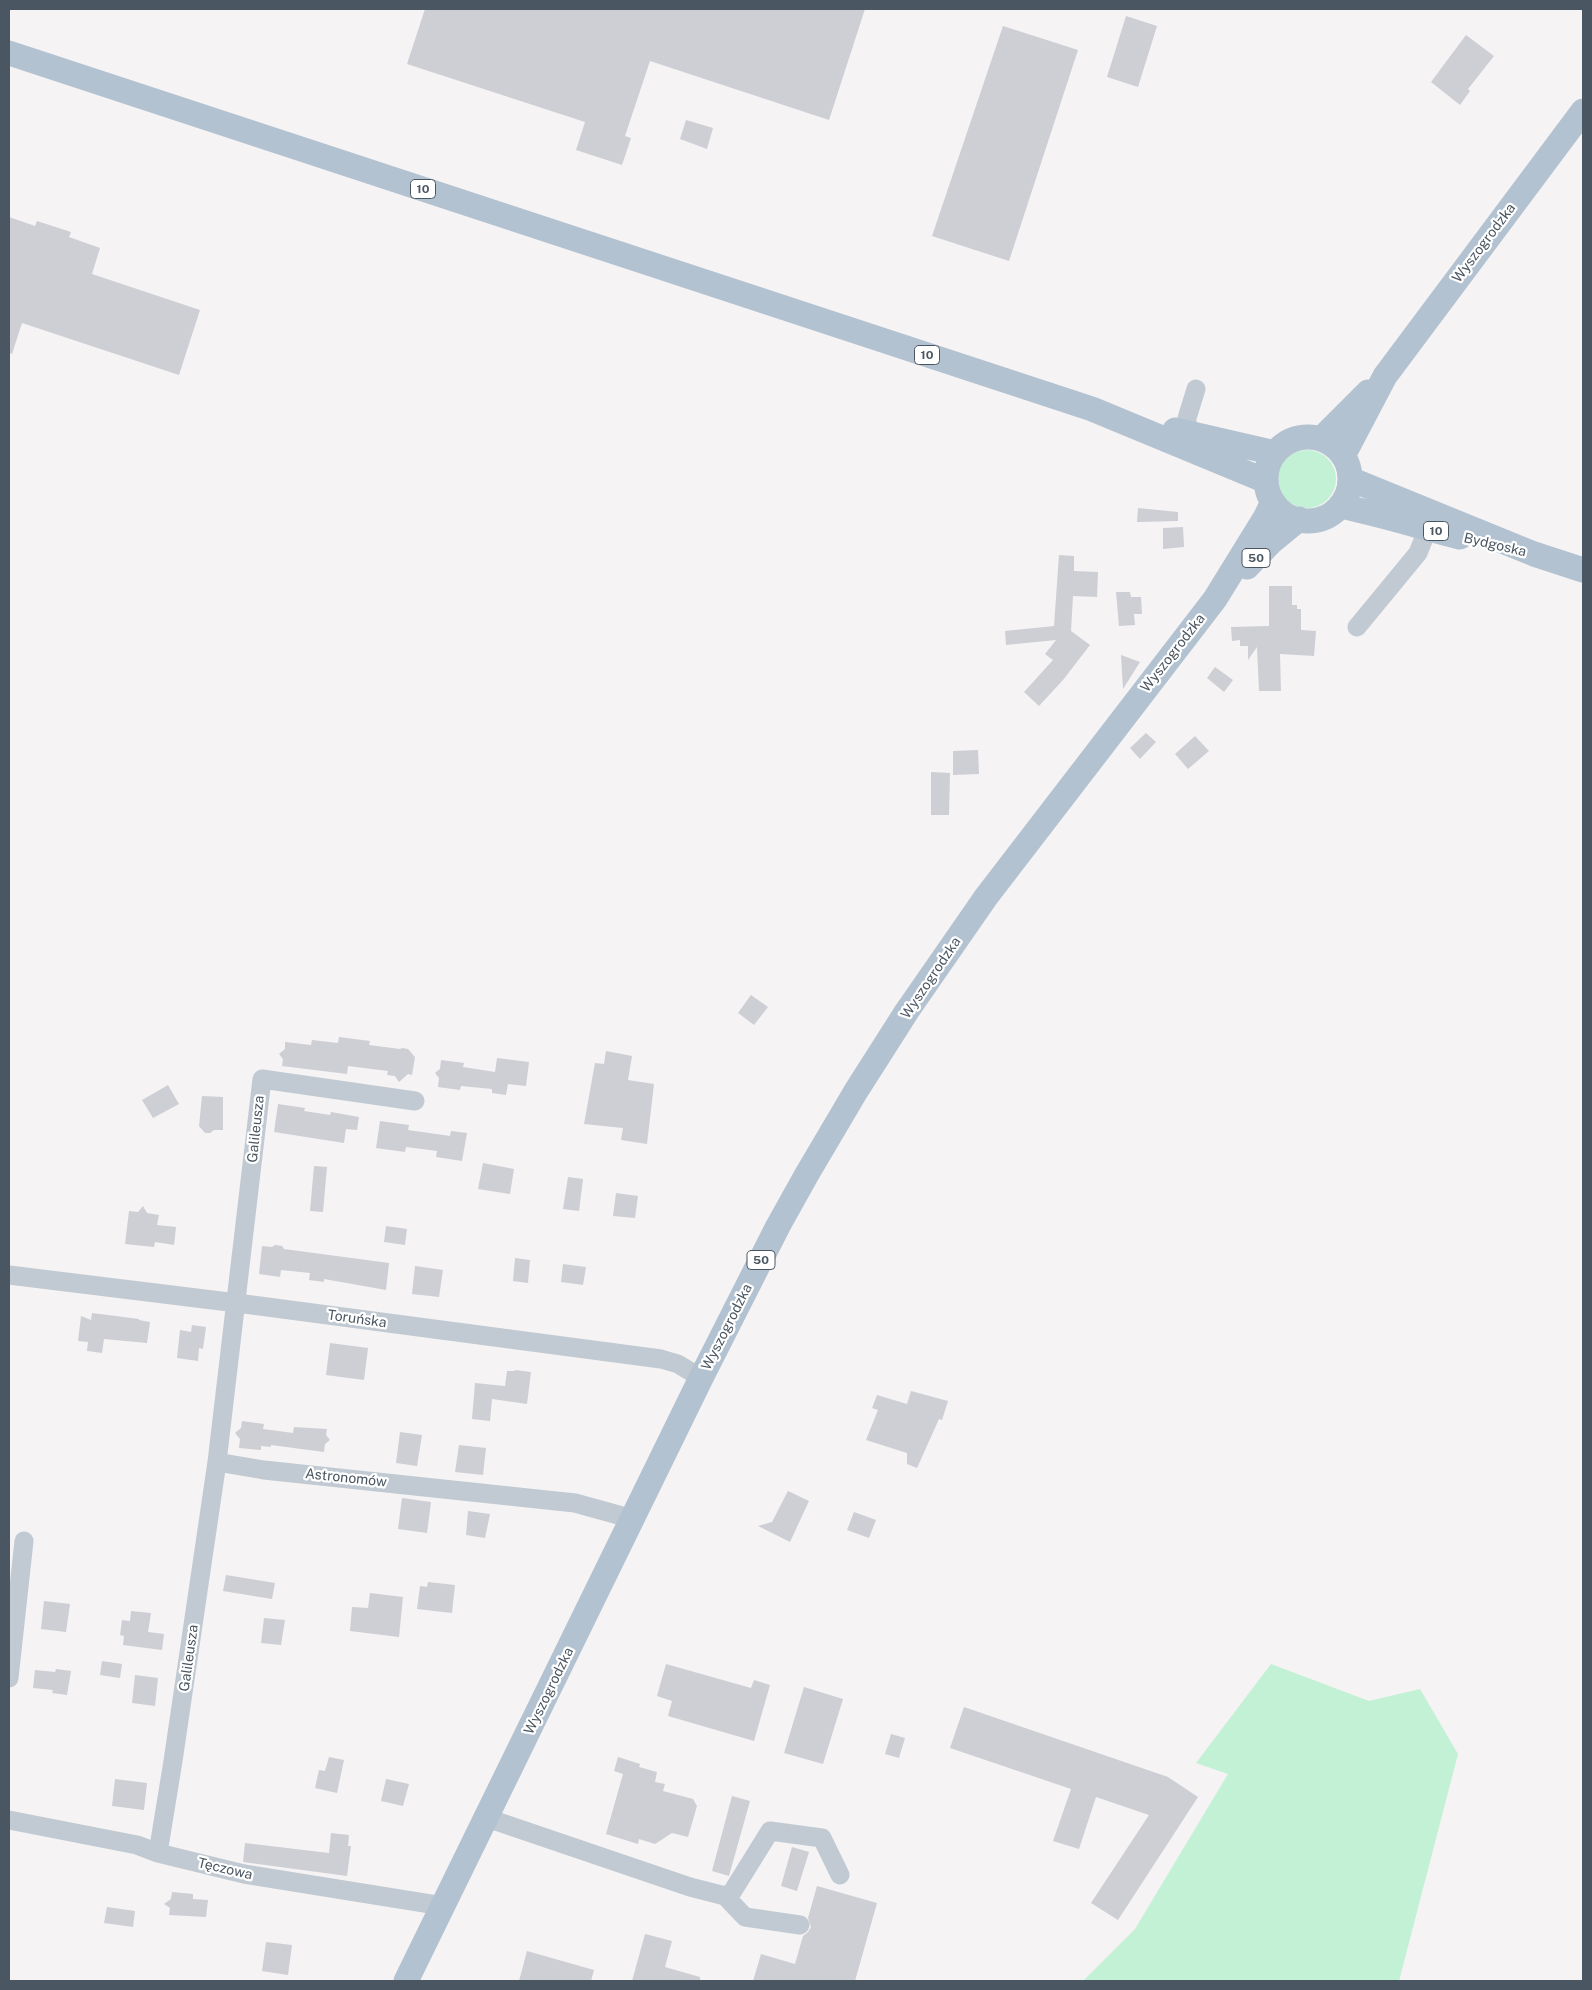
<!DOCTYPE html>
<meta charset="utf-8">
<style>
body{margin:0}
#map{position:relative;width:1592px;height:1990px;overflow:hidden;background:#f5f3f3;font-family:"Public Sans",sans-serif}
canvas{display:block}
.frame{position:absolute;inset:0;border:10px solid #4a5661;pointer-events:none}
</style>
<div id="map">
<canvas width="1592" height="1990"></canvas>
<div class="frame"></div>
</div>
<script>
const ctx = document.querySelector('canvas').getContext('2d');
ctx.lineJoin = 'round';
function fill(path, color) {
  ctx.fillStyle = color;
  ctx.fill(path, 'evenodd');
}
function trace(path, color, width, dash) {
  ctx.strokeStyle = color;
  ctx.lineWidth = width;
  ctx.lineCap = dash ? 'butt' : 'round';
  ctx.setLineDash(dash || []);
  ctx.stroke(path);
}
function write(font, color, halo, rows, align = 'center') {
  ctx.font = font + ' "Public Sans",sans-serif';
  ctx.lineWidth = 4.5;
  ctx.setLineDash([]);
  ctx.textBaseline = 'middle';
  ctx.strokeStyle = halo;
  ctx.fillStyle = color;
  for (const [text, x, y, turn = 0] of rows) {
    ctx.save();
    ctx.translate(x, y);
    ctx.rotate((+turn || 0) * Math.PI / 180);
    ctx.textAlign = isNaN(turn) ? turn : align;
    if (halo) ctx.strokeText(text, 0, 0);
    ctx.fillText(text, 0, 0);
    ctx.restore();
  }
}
fill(new Path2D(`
 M1278 479a29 29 0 1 1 58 0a29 29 0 1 1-58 0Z
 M1271 1664 1369 1701 1420 1689 1458 1754 1399 1981H1083L1135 1929 1228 1774 1196 1763Z`), '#c3f1d5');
fill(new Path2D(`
 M425 9H865L829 120 650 61 625 136 631 138 622 165 576 150 585 122 407 64Z
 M1126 16 1157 26 1138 87 1107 77Z
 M1003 26 1078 50 1009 261 932 236Z
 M1466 35 1494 56 1468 89 1470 91 1460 105 1431 82Z
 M686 120 713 128 707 149 680 139Z
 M9 217 35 226 37 221 71 232 69 237 100 248 92 274 200 310 179 375 22 323 12 354 9 353Z
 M1138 508 1178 512V521L1137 522Z
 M1183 527 1184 547 1163 549V528Z
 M1059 555 1074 556V571L1098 572 1097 597 1073 596 1071 631 1090 645 1063 680 1039 706 1024 692 1053 660 1045 654 1056 640 1006 645 1005 631 1054 626Z
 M1269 586H1292V605H1297V609H1301V630L1316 631 1314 656 1280 654 1281 691H1259L1257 647 1248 660V646H1240V640L1232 641 1231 627 1269 626Z
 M1116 592H1130L1131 597H1141L1142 614H1134L1135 625 1119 626Z
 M1121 655 1140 662 1123 689Z
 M1215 667 1233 680 1224 692 1207 678Z
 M1146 733 1156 742 1140 759 1130 748Z
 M1195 736 1209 751 1188 769 1175 754Z
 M978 750 979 774 953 775V751Z
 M931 772 950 773 949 815H931Z
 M751 995 768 1007 754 1025 738 1013Z
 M339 1037 370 1041 369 1045 400 1049 402 1048 408 1049 415 1057 412 1075 408 1074 399 1082 395 1076 387 1075 388 1071 348 1066 347 1074 282 1066 283 1059 279 1054 285 1049V1042L311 1045 312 1040 338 1043Z
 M606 1051 632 1056 628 1080 654 1084 647 1144 621 1140 623 1128 584 1124 595 1063 604 1064Z
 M497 1058 529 1062 526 1086 508 1084 506 1095 492 1093V1089L461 1086 460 1090 438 1087 439 1078 435 1073 440 1069 441 1060 464 1063 463 1067 495 1072Z
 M168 1085 179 1104 153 1118 142 1100Z
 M202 1096 223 1097V1130H214L210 1133H205L199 1126Z
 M278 1104 305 1108 304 1111 330 1115 331 1112 359 1117 357 1130 346 1129 344 1143 274 1132Z
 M380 1121 409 1125 408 1130 450 1136 451 1131 467 1133 462 1161 436 1157 437 1151 406 1147 405 1152 376 1148Z
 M483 1163 514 1169 510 1194 478 1189Z
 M314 1166 327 1167 323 1212 310 1211Z
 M568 1177 583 1179 579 1211 563 1209Z
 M616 1193 638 1196 635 1218 613 1216Z
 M143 1206 147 1213 159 1215 157 1225 176 1227 174 1245 155 1242 154 1247 125 1244 129 1211 138 1212Z
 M386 1226 407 1229 405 1245 384 1242Z
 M275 1245 282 1246 284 1249 389 1263 386 1290 324 1279V1282L309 1280 310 1273 281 1270 280 1277 259 1274 262 1246 272 1247Z
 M515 1258 530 1260 528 1283 513 1281Z
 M563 1264 586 1267 583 1285 561 1282Z
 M415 1266 443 1270 439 1297 412 1294Z
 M92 1313 139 1319V1320L150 1322 147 1343 104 1339 102 1353 87 1351 88 1342 78 1341 81 1316 91 1320Z
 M192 1325 206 1327 203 1349 199 1348 198 1361 177 1358 180 1330 191 1332Z
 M330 1343 368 1348 364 1380 326 1375Z
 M515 1370 531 1372 527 1404 492 1399 490 1421 472 1419 475 1383 505 1386 507 1371H515Z
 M911 1391 948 1401 942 1420 939 1419 917 1468 907 1464V1453L866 1440 878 1410 872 1408 877 1395 907 1404Z
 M242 1421 264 1424 263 1429 293 1433 294 1427 327 1429 326 1435 330 1440 325 1444 324 1452 271 1445V1447L261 1446V1450L239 1448 240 1439 235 1433 241 1428Z
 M400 1432 422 1435 417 1466 396 1463Z
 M459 1445 486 1448 483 1475 455 1472Z
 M788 1491 809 1501 790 1542 758 1526 772 1522Z
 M402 1498 431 1502 427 1533 398 1529Z
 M468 1511 490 1514 485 1538 466 1535Z
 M854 1512 876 1520 869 1538 847 1530Z
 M226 1575 275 1583 272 1599 223 1591Z
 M428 1582 455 1585 452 1613 417 1609 420 1586 427 1587Z
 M370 1593 403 1597 399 1637 350 1631 352 1607 368 1608Z
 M44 1601 70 1604 66 1632 41 1629Z
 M131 1611 151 1613 148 1632 164 1634 162 1650 123 1645 124 1636 120 1635 122 1620 130 1621Z
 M264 1618 285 1620 281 1645 261 1643Z
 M102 1661 122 1664 120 1678 100 1675Z
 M666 1664 751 1688 754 1680 770 1685 754 1741 668 1716 672 1701 657 1696Z
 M56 1669 71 1671 67 1695 52 1693 53 1690 33 1688 35 1670 55 1672Z
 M135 1675 158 1678 155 1706 132 1703Z
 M804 1687 843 1699 823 1764 784 1753Z
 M964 1707 1168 1777 1198 1797 1118 1920 1091 1903 1149 1815 1096 1797 1079 1849 1053 1841 1071 1789 950 1748Z
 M891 1734 905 1738 899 1758 885 1754Z
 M329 1757 344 1760 337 1793 315 1788 319 1770 325 1771Z
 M618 1757 640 1764 639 1767 657 1772 655 1782 665 1784 663 1791 693 1799 697 1806 688 1837 672 1833 655 1844 639 1839 638 1844 606 1834 623 1774 614 1771Z
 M115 1779 147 1783 144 1810 112 1806Z
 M386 1779 409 1784 403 1806 381 1801Z
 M732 1796 750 1801 729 1876 712 1871Z
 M331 1833 349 1835 348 1846H351L347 1876 243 1862 245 1843 329 1853Z
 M792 1847 809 1852 797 1891 781 1886Z
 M817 1886 877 1903 855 1981H753L761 1954 795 1964 803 1936 808 1932 811 1927 808 1918Z
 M172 1892 193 1894V1899L208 1900 206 1917 169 1915 170 1908 164 1904 171 1899Z
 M107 1907 135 1911 133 1927 104 1923Z
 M645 1934 672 1941 665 1967 700 1977V1981H632Z
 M266 1942 292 1945 288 1975 262 1971Z
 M527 1951 594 1970 591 1981H519Z`), '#cdcfd5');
trace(new Path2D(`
 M1187 444V418L1196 389
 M1357 627 1418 553 1424 538 1421 515
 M415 1101 262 1079 217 1462 264 1470 575 1503 633 1519
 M9 1275 237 1303 661 1359 678 1364 701 1378
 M9 1678 24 1541
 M487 1818 690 1887 729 1897 770 1831 822 1838 840 1875
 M9 1820 137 1845 158 1853 244 1874 443 1906
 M158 1853 173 1761 217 1462
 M724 1895 745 1917 800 1925`), '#c1cad2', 19);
trace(new Path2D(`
 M9 53 1092 409 1266 481
 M1175 430 1275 453
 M1266 479a42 42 0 1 1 84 0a42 42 0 1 1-84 0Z
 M1321 439 1368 392
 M1343 456 1385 376 1583 111
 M1350 479 1534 554 1583 570
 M1340 506C1380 514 1420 527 1460 537
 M1247 567 1271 542 1299 519
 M406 1981 701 1378 778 1226 807 1174 856 1091 907 1011 986 897 1215 599 1265 518 1273 502`), '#b3c2d1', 25);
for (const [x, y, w] of [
 [423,189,25],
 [927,355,25],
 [1436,531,25],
 [1256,558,28],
 [761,1260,28]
]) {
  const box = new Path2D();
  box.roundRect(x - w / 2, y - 9.5, w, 19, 4);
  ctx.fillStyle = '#fff';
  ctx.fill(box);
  trace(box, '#4a5661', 1);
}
write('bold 12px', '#4a5661', null, [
 ["10",423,189],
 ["10",927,355],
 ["10",1436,531],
 ["50",1256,558],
 ["50",761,1260]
]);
write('14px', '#4a5661', '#fff', [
 ["Wyszogrodzka",1484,243,-53],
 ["Bydgoska",1495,545,13],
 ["Wyszogrodzka",1173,653,-52],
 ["Wyszogrodzka",931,978,-56],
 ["Galileusza",256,1129,-84],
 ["Toruńska",357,1319,8],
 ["Wyszogrodzka",727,1327,-63],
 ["Astronomów",346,1478,6],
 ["Galileusza",189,1658,-82],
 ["Wyszogrodzka",549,1691,-64],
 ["Tęczowa",225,1869,13]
]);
</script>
